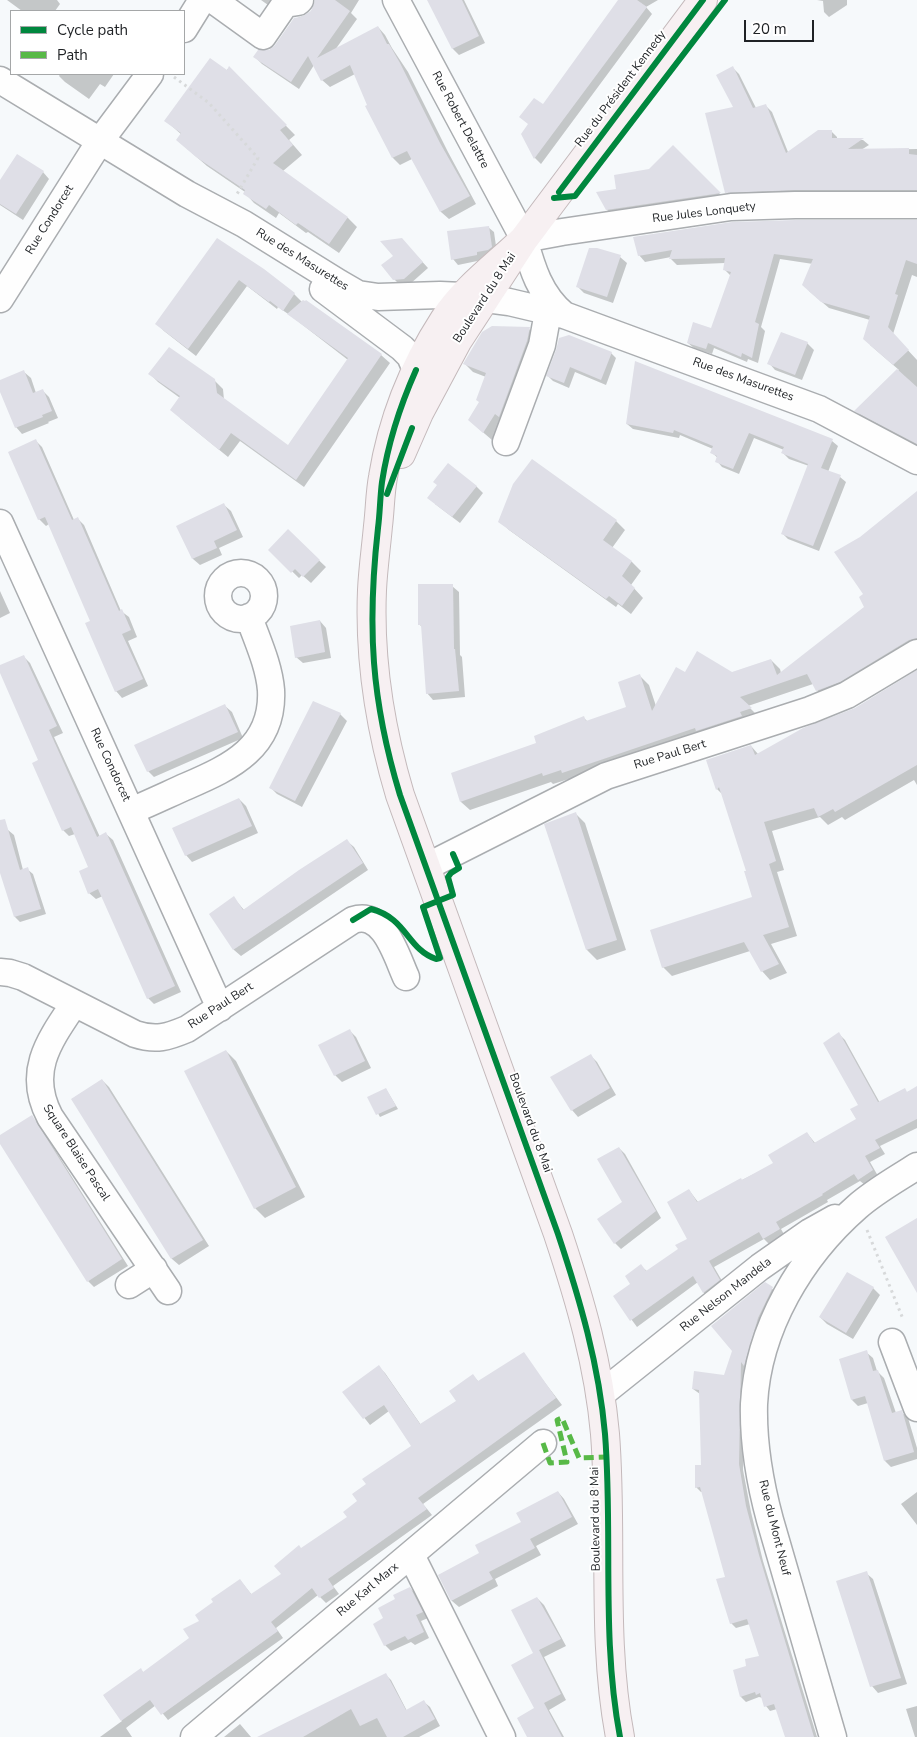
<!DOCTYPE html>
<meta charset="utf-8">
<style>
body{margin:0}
#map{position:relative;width:917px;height:1737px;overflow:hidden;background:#f6f9fb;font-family:"Nunito Sans",sans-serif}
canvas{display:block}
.legend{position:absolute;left:10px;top:10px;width:175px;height:65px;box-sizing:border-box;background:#fff;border:1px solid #a5a7a8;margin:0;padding:6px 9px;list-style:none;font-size:15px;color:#1f2225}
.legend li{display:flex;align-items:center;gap:10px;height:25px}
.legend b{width:25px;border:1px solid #a5a7a8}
.scale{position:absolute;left:744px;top:20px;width:70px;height:22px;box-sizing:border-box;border:2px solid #1f2225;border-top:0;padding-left:6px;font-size:15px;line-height:18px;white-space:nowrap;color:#1f2225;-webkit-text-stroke:4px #fff;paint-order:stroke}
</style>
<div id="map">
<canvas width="917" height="1737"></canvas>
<ul class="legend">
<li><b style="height:6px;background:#00873e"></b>Cycle path</li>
<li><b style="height:6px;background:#58b947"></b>Path</li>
</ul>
<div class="scale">20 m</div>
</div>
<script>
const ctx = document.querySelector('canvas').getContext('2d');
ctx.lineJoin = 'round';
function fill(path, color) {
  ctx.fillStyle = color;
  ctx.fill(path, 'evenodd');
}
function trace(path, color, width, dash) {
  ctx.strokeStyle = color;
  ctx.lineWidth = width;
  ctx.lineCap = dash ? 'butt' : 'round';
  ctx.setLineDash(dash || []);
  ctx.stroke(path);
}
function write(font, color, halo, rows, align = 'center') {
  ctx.font = font + ' "Nunito Sans",sans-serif';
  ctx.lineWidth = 4;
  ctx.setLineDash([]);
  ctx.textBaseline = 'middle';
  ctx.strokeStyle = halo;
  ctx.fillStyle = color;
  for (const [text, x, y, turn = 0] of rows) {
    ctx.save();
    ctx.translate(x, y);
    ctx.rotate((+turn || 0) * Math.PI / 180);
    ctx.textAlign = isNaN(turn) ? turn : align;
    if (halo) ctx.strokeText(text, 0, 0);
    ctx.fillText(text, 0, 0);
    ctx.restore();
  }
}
fill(new Path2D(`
 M7 0H57L60 4 55 11H22Z
 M261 0H284L275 10Z
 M316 0H359L351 13 357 19 335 50 378 27 385 35 392 48 408 72 448 152 476 204 449 219 441 212 412 159 400 165 393 158 367 106 368 105 355 74 330 87 322 80 314 65 299 89 262 64 255 57 269 51 276 46 294 19 309 14 316 5Z
 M433 0H464L485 43 459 55 453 49Z
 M620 0H658L646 7 652 14 541 164 535 158 523 134Z
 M817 0H847V5L829 17 824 12 823 1Z
 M229 68 295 135 289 140 302 155 283 171 348 218 357 227 339 253 308 232 306 233 279 213 276 218 254 203 245 193V192L207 166 177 140 182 135 166 121Z
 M733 68 739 74 756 108 766 106 772 112 788 152 831 131 837 137V139L863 140 869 145 861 150 917 149V196L733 198 727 192 735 108Z
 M60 74H114L105 87 100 84 89 99 65 82 59 76Z
 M673 147 724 198 612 214 607 210 618 190 649 170Z
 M43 172 49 179 23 220 0 205V182Z
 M917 221V277L912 275 893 334 917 360V446L862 417 856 411 899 370 870 345V320L829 308 809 291 813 264 780 259 761 327 765 331 758 363 748 359 747 362 714 348 712 354 695 349 688 343 712 329 731 276 724 269 725 263 677 265 671 259V257L645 262 639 255 635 238Z
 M488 227 494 232 497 253 494 255 482 257V260L458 265 453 259Z
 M217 240 294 294 302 302 381 355 390 363 304 487 240 441 228 457 180 418V398L158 382 150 374 214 380 223 389 224 400 288 446 348 360 291 316 278 307 277 309 247 286 196 356 164 331 157 324Z
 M407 245 428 268 410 284 400 285 394 279Z
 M620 257 627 263 613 303 584 293 578 287Z
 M529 329 538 337 504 422 492 440 478 428 481 403 486 377 473 372 465 364Z
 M569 336 611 353 616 358 606 385 575 372 569 388 553 381 548 376Z
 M807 343 814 350 802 380 775 370 769 363Z
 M636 362 832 441 838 446 828 472 840 477 846 482 819 551 788 539 782 533 809 466 789 459 783 453 784 450 754 438 739 474 722 467 717 461 718 458 712 453 713 449 680 435 679 438 633 429 627 424Z
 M24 372 31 378 36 393 43 391 49 397 58 418 48 422 49 423 22 434 16 427 0 389V381Z
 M35 440 42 447 74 520 78 519 84 525 121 611 129 617 137 637 128 641 148 686 122 698 116 691 92 621 49 524 46 526 39 519Z
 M476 486 483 493 460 523 435 504Z
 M917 493V649L826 699 817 690 813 684 748 706 760 718 572 782 569 779 553 784 551 782 470 810 461 802 452 774 538 744 584 718 588 722 627 708 640 676 649 685 656 706 685 674H732L771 660 780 669 781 673 865 607 861 538Z
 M224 505 231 511 243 537 219 548 222 555 200 565 193 559 178 527Z
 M500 521H616L625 530 612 548 632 562 641 571 631 585 643 598 631 614 618 604 616 607 509 530Z
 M288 531 326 567 311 583 302 575 299 578 270 550Z
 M452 586 459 592 460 655 462 657 465 697 433 700 427 693 422 627 420 625Z
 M0 591 10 613 0 618Z
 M320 621 326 628 331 658 303 663 296 657Z
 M23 656 30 663 63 733 54 737 100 837 106 834 113 840 181 992 154 1004 148 998 103 896 96 899 89 893 90 868 75 834 69 836 63 830 40 760 0 670V666Z
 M917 672V785L914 780 845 820 842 817 828 825 820 817 772 831 784 870 777 872 797 936 771 944 787 973 770 980 762 971 750 951 672 976 663 967 753 898 748 872 723 795 717 789 751 746 758 754 855 709Z
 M225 706 232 712 243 738 154 777 148 771Z
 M340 714 347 721 302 807 277 794 271 788Z
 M239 799 246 806 258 833 192 862 186 855Z
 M575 813 585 823 626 950 597 960 587 950 546 825Z
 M8 830 14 835 23 870 27 869 33 874 46 914 20 922 15 917 0 869V832Z
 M347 841 354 847 368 870 241 956 234 950 211 914 234 898 244 910Z
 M350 1031 356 1037 371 1068 342 1082 335 1075Z
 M839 1034 845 1040 880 1103 917 1088V1128L880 1146 885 1154 870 1162 878 1176 865 1185 860 1181 827 1200 828 1202 781 1229 785 1236 770 1245 764 1239 714 1267 725 1286 710 1298 704 1293 698 1282 637 1327 614 1296 632 1284 641 1266 648 1272 679 1249 689 1239V1190L698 1202 774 1164 807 1133 815 1143 858 1119 859 1106Z
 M226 1051 236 1061 305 1197 265 1218 255 1208Z
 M591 1056 597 1062 616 1095 578 1117 572 1110Z
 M102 1080 109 1087 209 1246 179 1265 172 1259 72 1099Z
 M386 1089 398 1109 380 1117 369 1097Z
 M31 1117 38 1123 128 1266 94 1287 88 1281 0 1141V1136Z
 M619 1148 625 1154 661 1218 621 1249 615 1243 623 1202Z
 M848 1274 873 1288 880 1295 853 1339 827 1324 820 1317Z
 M765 1284 778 1293 749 1369 745 1365 743 1470 751 1512 763 1561 817 1737H786L777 1709 770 1711 766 1706 763 1698 759 1697 746 1702 741 1697 748 1666 760 1657 750 1624 736 1628 731 1623 726 1577 703 1492H701L696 1487 702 1466 700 1394 693 1389 725 1376Z
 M866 1352 873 1358 877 1371 884 1378 896 1413 901 1412 908 1418 917 1448V1459L891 1467 885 1461 868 1403 858 1406 852 1400Z
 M523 1354 562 1405 423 1504 432 1515 333 1586 339 1594 326 1603 318 1595 276 1628 283 1638 168 1720 156 1705 126 1728 132 1737H100L122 1721 104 1696 141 1670 144 1673 191 1638 215 1603 240 1580 252 1595 282 1575 302 1550 348 1517 368 1485 413 1446 389 1411 370 1425 344 1392 379 1367 385 1373 421 1425 457 1401 473 1376 479 1382Z
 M558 1492 564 1499 578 1524 536 1546 541 1555 495 1579 498 1586 459 1607 452 1601 439 1575 481 1554 523 1523Z
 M917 1492V1525L901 1504Z
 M866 1573 873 1579 907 1684 878 1693 872 1686Z
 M410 1588 416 1594 428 1618 421 1621 429 1638 415 1645 411 1642 391 1651 385 1645V1618L397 1599Z
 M537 1598 544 1605 566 1646 544 1657 566 1700 549 1710 564 1737H528L536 1709Z
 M385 1674 391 1680 407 1711 424 1702 430 1707 440 1726 419 1737H290Z
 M917 1706V1737H915L906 1709Z
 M240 1724 251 1737H224Z`), '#0003');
fill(new Path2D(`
 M315 0H335L350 11 317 58 378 26 387 44H389L400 63 440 143 470 196 440 212 407 151 392 158 365 106 367 105 350 65 321 81 308 56 291 82 253 57 258 50H269L275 45 294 18 301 17 311 11 314 4Z
 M427 0H462L479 36 452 49Z
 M618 0H637L647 7 534 159 521 134 528 124 519 117 534 98 543 104Z
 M210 58 227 70 229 66 287 125 280 130 293 145 273 163 348 217 329 244 298 223 296 225 269 205 266 209 243 194 245 190 196 157 176 140 181 133 164 121Z
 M733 66 753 108 766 104 786 153 818 130H832V138H864L848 149 909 148V154L917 155V190H795L725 193 705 113 733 107 716 75Z
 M673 145 721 193 606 210 596 192 616 189 614 175 649 169Z
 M17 154 44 171 16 214 0 204V180Z
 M795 220H917V264L906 260 895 294 898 295 888 327 909 350 893 365 863 339 870 316 821 302 802 285 813 259 774 254 755 322 759 324 752 358 742 353 741 357 708 343 706 349 687 343 693 322 711 328 731 272 723 270 725 258 669 259 672 250 638 256 633 237 732 222Z
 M489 226 492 247 488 250 477 252V255L451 260 447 231Z
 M217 238 264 269 295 293 283 311 270 301 269 302 239 280 188 349 155 324Z
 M402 238 423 262 404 279 393 280 381 265 393 256 380 241Z
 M589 248H597L621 255 607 297 576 287Z
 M303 300 305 301 306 300 382 354 296 480 231 433 219 450 170 410 180 396 148 374 169 347 215 379 217 393 288 445 348 358 287 314Z
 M492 326 530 327 527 341 499 417 495 414 483 433 468 420 479 402 476 400 486 373 463 364 482 332Z
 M781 332 808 342 795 375 767 364Z
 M569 335 612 352 601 380 570 367 564 383 546 376 556 350 559 338Z
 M635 361 833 439 821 468 841 475 813 546 781 534 808 464 781 453 784 447 749 433 733 469 715 462 717 456 710 453 713 446 674 430 673 433 626 424Z
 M897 369 917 387V444L854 411Z
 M24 370 33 393 43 389 52 411 42 415 43 417 15 428 0 392V380Z
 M36 439 72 520 78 517 119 611 122 609 131 630 122 634 143 679 115 692 85 623 90 621 45 517 38 520 8 452Z
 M532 459 617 520 603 540 632 561 622 576 635 588 622 606 609 596 606 599 498 522 513 484Z
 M448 463 477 486 452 517 427 498 437 485 433 482Z
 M917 491V638L909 640 840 682 816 691 807 674 740 697 752 708 740 712 742 716 696 731 695 728 562 773 561 770 543 776 542 773 460 802 451 773 536 743 534 736 584 716 586 721 626 707 618 682 640 674 652 711 676 667 685 672 697 651 732 672 771 659 777 675 864 607 859 597 863 594 834 552 860 537Z
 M224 503 237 530 214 541 217 548 192 559 176 526Z
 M288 529 320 560 303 577 295 569 291 573 268 550Z
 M418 584H453L454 649H455L459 691 426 694 421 625H418Z
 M320 620 325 652 295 658 290 626Z
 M24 655 57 726 49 730 97 837 106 832 175 986 147 999 98 889 88 894 79 871 88 867 71 827 62 831 32 763 38 760 0 673V665Z
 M917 670V765L835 812 833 809 818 817 814 808 764 822 776 861 769 864 789 927 763 935 779 964 761 972 744 942 662 968 650 930 752 897 744 871H746L719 787 716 790 706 760 751 745 755 755 803 728 855 708Z
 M313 701 341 713 295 801 269 788Z
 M225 704 238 732 147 772 134 745Z
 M239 798 252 826 185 856 172 828Z
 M576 812 617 940 586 950 544 824Z
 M5 819 20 870 28 867 41 909 14 917 0 873V820Z
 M347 839 363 863 233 950 209 914 234 896 243 910 299 870Z
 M350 1029 365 1061 334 1076 318 1045Z
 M839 1032 878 1102 905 1088 907 1092 917 1086V1119L875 1140 880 1148 865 1156 873 1170 858 1180 854 1174 822 1194 823 1195 776 1222 780 1229 763 1239 759 1232 709 1261 720 1280 703 1293 693 1276 630 1321 613 1296 630 1284 625 1276 641 1264 646 1271 678 1249 675 1245 687 1239 667 1202 689 1189 697 1202 741 1178 742 1180 773 1163 768 1155 807 1132 814 1143 856 1119 850 1109 858 1105 823 1043Z
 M226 1050 296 1187 254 1209 184 1071Z
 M591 1054 610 1088 571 1111 550 1077Z
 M102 1079 203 1240 171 1259 71 1099Z
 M386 1088 396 1106 376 1115 367 1097Z
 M32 1115 122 1259 87 1282 0 1144V1135Z
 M619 1147 656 1211 614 1244 597 1219 622 1202 597 1159Z
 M917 1218V1293L885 1237Z
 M847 1272 874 1287 846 1333 819 1317Z
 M765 1282 773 1287 758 1318 744 1366 741 1362 739 1464 746 1506 759 1555 814 1737H785L774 1704 764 1707 760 1693 756 1695 755 1692 740 1697 733 1670 746 1666 745 1659 759 1656 747 1619 730 1624 716 1579 725 1577 700 1487 695 1488V1465H701L699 1390 692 1389 694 1371 724 1375 732 1351 711 1326Z
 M867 1350 873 1371 878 1370 892 1413 902 1410 914 1452 884 1461 865 1396 851 1400 839 1359Z
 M524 1352 556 1398 418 1498 427 1509 328 1579 334 1588 319 1598 312 1588 271 1622 278 1631 161 1715 150 1700 121 1721 103 1695 141 1668 143 1672 189 1638 183 1629 199 1621 195 1615 213 1602 211 1599 240 1579 251 1594 281 1574 274 1566 299 1545 301 1548 347 1517 343 1512 357 1501 352 1494 366 1484 362 1479 411 1446 384 1405 363 1419 342 1392 379 1365 420 1424 456 1401 449 1391 473 1374 478 1381Z
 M558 1491 572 1517 530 1539 535 1548 489 1572 493 1579 451 1601 438 1575 479 1553 475 1545 521 1522 516 1513Z
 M867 1571 901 1678 870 1687 836 1581Z
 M410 1587 423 1612 416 1615 424 1632 408 1640 405 1636 384 1646 373 1624 383 1618 378 1608 395 1599 393 1595Z
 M537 1597 561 1639 539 1650 561 1694 544 1703 562 1737H527L517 1718 534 1708 511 1665 533 1653 511 1610Z
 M386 1673 406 1710 424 1700 435 1719 403 1737H387L377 1718 360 1726 351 1709 303 1737H257Z`), '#dfdfe7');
const minor = new Path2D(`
 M213 0 263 36 285 4 298 2 300 0
 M396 0 524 239C532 268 540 295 564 315
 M184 29 202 0
 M0 80 187 194 244 224 339 283 358 294 378 297 440 295 463 296 509 302 564 315 819 409 917 461
 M524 239 562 232 731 207 795 205H917
 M323 289 402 348 410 356 416 370
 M0 299 100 141 150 74
 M506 442 542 345 550 301
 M0 523 220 1008
 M218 596a23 23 0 1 1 46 0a23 23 0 1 1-46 0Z
 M131 811C150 803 169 794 187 786 231 767 274 747 271 690 269 665 257 640 249 617
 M426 867 606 776 810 710 847 695 917 653
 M0 972 10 973 23 977 135 1034C156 1041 168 1037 187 1029L353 920C384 910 396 955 406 977
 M74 1004C49 1041 26 1072 50 1117L168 1291
 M129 1285 154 1269
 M892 1342 917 1408
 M600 1395 760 1267 810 1232 835 1218
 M411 1555 502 1737
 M194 1737 543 1443
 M833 1737 770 1520C760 1483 753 1442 754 1404 758 1328 801 1256 857 1207 875 1191 897 1179 917 1166`);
const major = new Path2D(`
 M524 239C497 265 464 289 444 320 413 368 392 421 383 477 380 493 380 510 378 526 376 548 373 569 372 590 369 660 380 728 400 795L558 1234C580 1300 599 1365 605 1434 613 1534 601 1637 620 1737
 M401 454 419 413 458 340 524 239 703 0`);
trace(minor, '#aaadb0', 29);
trace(major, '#c4b9bb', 30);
trace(new Path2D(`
 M174 77 209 103 258 158 237 194
 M867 1230 903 1319`), '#d7d9da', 3, [2.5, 4]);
trace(minor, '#fefefe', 26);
trace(major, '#f7f0f2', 28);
trace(new Path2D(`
 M543 1443 550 1463 567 1462 557 1420 562 1418 579 1458 606 1457`), '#58b947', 5, [10, 5]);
trace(new Path2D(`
 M559 192 703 0
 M554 198 575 196 725 0
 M416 370C400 406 388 443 382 482 380 497 380 513 378 528 367 626 371 700 400 795L558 1234C580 1300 599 1365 605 1434 613 1534 601 1637 620 1737
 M387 494 412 428
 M353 920 371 909C407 918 407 949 436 959L440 958 423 907 453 895 448 877 451 873 459 868 453 854`), '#00873e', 6);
write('12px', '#1f2225', '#fff', [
 ["Rue du Président Kennedy",621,89,-53],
 ["Rue Robert Delattre",460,120,62],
 ["Rue Jules Lonquety",704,213,-7],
 ["Rue Condorcet",50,220,-58],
 ["Rue des Masurettes",302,260,32],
 ["Boulevard du 8 Mai",485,298,-57],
 ["Rue des Masurettes",743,380,20],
 ["Rue Paul Bert",670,755,-17],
 ["Rue Condorcet",110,765,65],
 ["Rue Paul Bert",221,1006,-33],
 ["Boulevard du 8 Mai",530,1123,70],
 ["Square Blaise Pascal",76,1153,57],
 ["Rue Nelson Mandela",726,1295,-38],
 ["Boulevard du 8 Mai",596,1519,-91],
 ["Rue du Mont Neuf",774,1528,76],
 ["Rue Karl Marx",368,1590,-40]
]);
</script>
